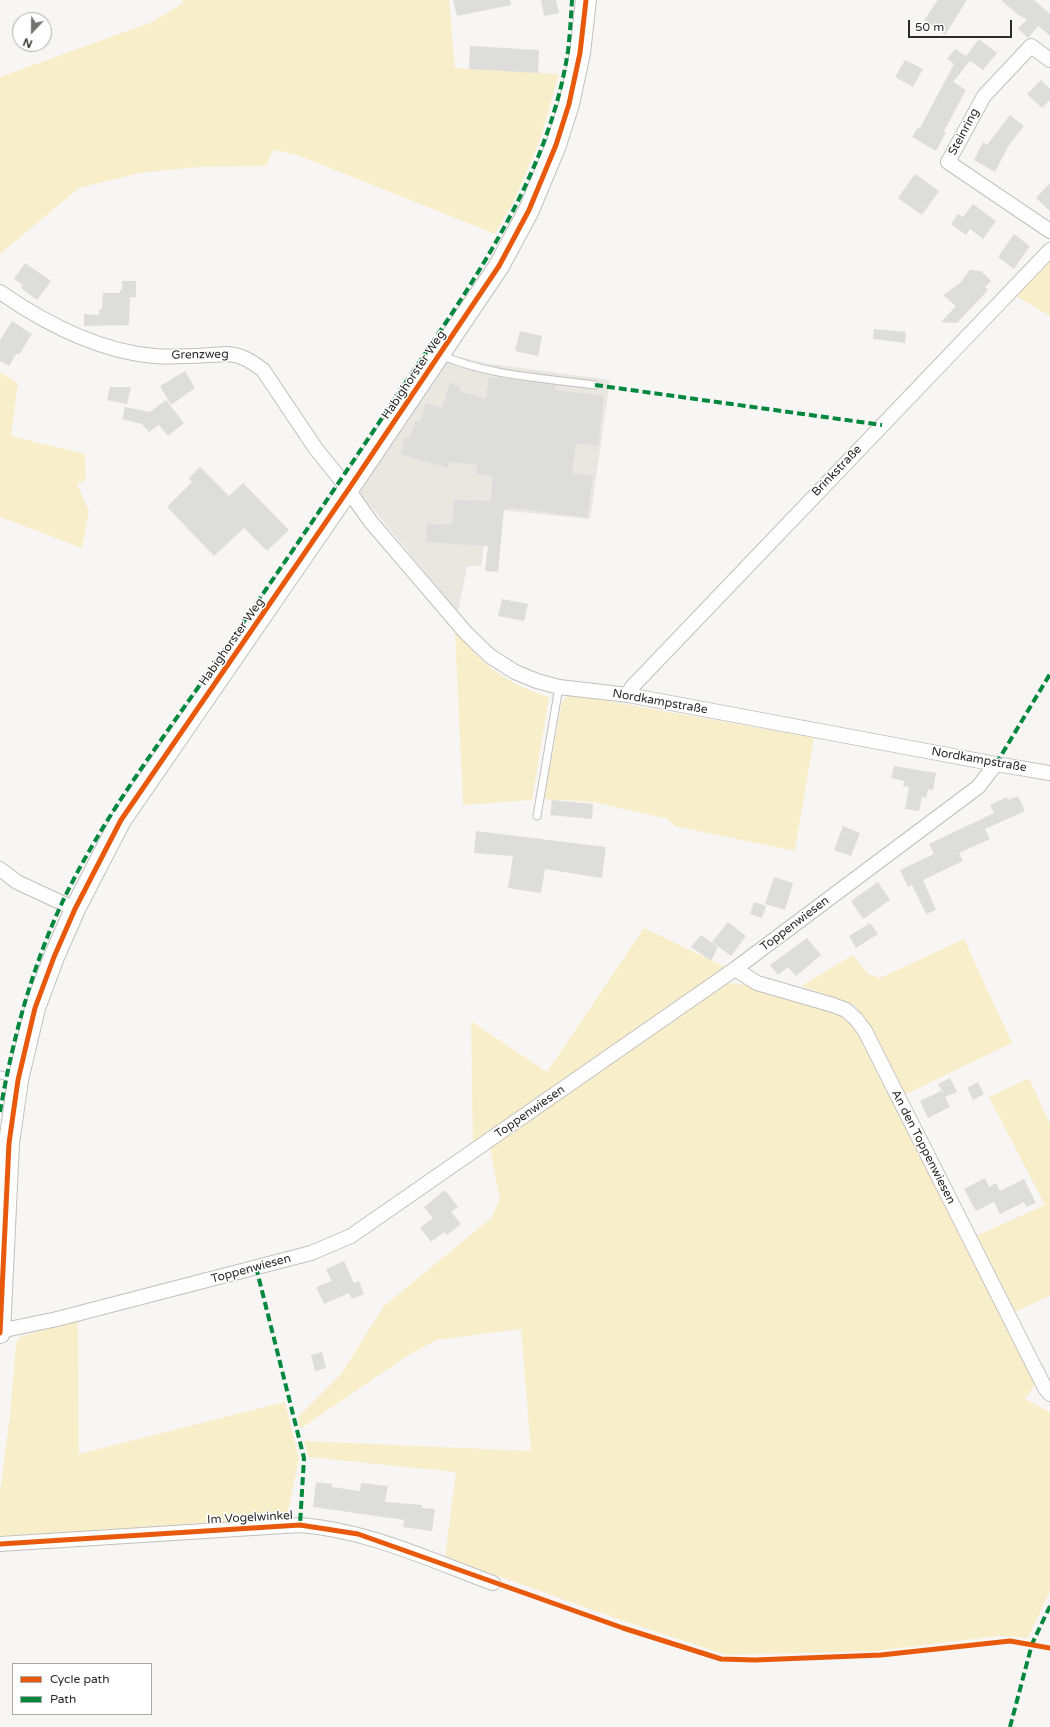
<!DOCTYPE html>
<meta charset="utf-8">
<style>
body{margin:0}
#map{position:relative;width:1050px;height:1727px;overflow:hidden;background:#f7f6f5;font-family:"Varela Round",sans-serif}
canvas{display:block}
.legend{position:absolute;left:12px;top:1663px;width:140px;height:52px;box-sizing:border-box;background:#fff;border:1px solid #aaaaa9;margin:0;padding:5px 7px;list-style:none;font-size:12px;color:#2b2a29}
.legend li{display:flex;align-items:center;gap:8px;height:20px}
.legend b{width:20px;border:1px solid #aaaaa9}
.north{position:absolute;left:12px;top:12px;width:40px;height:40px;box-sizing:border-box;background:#fff;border:1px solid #aaaaa9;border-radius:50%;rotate:202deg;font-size:11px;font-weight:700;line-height:16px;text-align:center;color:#2b2a29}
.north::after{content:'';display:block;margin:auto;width:14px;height:18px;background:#727170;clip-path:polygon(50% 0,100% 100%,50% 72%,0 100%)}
.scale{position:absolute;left:908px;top:20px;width:104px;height:18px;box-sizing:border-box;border:2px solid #2b2a29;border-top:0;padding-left:5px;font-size:12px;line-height:14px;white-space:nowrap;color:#2b2a29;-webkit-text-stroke:3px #fff;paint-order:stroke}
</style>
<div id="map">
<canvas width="1050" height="1727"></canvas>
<ul class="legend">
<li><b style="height:5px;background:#e8590c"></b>Cycle path</li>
<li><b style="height:5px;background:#00873e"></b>Path</li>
</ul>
<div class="north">N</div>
<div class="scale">50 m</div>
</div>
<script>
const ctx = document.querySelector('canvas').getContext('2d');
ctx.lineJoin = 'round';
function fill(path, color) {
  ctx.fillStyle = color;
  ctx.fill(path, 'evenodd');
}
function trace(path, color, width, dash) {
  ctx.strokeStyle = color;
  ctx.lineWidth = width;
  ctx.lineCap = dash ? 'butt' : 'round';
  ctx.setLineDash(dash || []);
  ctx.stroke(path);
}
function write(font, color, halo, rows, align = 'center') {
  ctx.font = font + ' "Varela Round",sans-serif';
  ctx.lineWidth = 3;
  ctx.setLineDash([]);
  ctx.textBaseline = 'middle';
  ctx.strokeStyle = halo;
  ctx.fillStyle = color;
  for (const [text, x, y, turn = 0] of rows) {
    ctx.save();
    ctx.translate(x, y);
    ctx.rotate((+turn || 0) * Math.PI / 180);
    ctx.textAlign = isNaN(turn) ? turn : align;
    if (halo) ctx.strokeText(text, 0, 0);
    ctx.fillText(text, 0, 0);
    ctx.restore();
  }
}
fill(new Path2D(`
 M452 355 485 363 610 380 590 519 489 509 481 566H467L458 612 359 492Z`), '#e9e7e0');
fill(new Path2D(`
 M182 0H449L455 68 559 74 540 140 514 201 495 234 297 155 273 150 266 166 199 167 140 173 79 188 0 254V77L152 22 183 3Z
 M1050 261V316L1016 296Z
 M0 372 18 383 11 436 85 454 86 480 77 484 89 511 82 548 0 517Z
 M455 631C481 664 508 685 549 697L532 800 463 805Z
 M569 694 814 738 795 851 674 826 668 819 594 802 544 799 562 702Z
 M644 928 725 967 473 1146 471 1021 547 1072Z
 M964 939 1012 1043 904 1095 855 1005 801 986 853 955 868 974 880 978Z
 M729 983C752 985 833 1005 849 1019 855 1025 859 1035 863 1043L1036 1383 1025 1399 1050 1412V1591L1028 1638 998 1636 877 1651 726 1655 621 1620 445 1557 456 1472 308 1457 304 1441 531 1451 521 1329 436 1340 404 1358 300 1429 298 1417 341 1374 384 1306 491 1218 500 1199 490 1148 707 996Z
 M1029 1078 1050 1124V1296L1012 1313 976 1236 1045 1205 989 1097Z
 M78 1320 79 1454 285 1402 299 1459 287 1517 62 1533 0 1536V1492L10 1416 16 1343 22 1336Z`), '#f8efca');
fill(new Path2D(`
 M453 0H510L511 5 457 16Z
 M541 0H556L559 13 544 16Z
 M938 0H967L945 35 924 20Z
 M1001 0H1034L1050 14V36L1038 26 1028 38 1018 29 1027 19 1018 15Z
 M979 39 997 53 983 70 970 61 953 82 966 90 944 131 946 132 936 151 912 137 918 127 920 128 954 64 947 59 955 49 966 56Z
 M470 46 539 50 538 73 469 69Z
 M905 60 923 69 913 87 895 77Z
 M1041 80 1050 89V100L1042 108 1027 94Z
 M1010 115 1024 126 1009 145 995 172 974 160 983 142 987 145Z
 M915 174 939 191 922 215 898 198Z
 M1050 183V211L1036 198Z
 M973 204 996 221 983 239 970 229 966 235 951 224 958 214 963 217Z
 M1014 234 1030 246 1014 269 998 257Z
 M25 263 51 281 37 300 21 288 23 285 14 279Z
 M970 270 981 271 991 281 985 287 988 290 957 323 941 322 956 306 943 295 960 283Z
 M122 281H136V297H130L129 325 84 326V314L99 315V309H102L103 293H120V290H122Z
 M12 321 32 334 19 355 17 353 9 366 0 361V340Z
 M874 329 906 332 905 343 873 339Z
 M520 331 542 336 538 356 515 351Z
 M185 371 195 388 171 405 160 386Z
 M489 377 556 385 555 390 604 396 598 446 576 443 572 473 593 476 587 518 508 507V509H504L498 572 485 571 488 546 426 542 427 524 452 525 454 500 491 501 493 476 476 474 477 465 450 462 448 468 400 454 405 437 409 439 415 421 420 423 426 403 442 408 450 383 460 387 459 391 486 399Z
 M110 387H131L127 404 107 400Z
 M166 400 184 423 168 436 159 425 149 432 142 424 122 419 125 407 150 412Z
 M200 467 229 496 243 483 289 530 267 551 244 528 214 556 167 507 192 482 189 478Z
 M502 599 528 604 524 621 498 616Z
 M894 766 936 773 933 790 928 789 926 798 922 797 919 811 905 809 909 787 903 786 904 781 891 778Z
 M1018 796 1025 811 985 829 990 839 959 853 963 861 923 880 936 910 926 914 912 885 908 887 900 870 934 854 929 844 994 813 990 805 1007 797 1008 800Z
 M552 800 593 804 592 819 550 815Z
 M843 826 860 833 851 856 834 850Z
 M476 831 606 847 602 878 545 869 541 893 508 888 513 856 474 853Z
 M774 877 793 883 785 910 765 904Z
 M878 882 890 900 863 919 851 901Z
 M754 902 766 906 762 918 750 914Z
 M728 922 746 936 731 956 712 942Z
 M870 923 878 934 856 948 849 936Z
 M701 935 718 947 711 961 691 947Z
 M807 938 821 955 796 976 788 967 778 975 770 965Z
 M950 1078 957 1092 945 1097 950 1107 928 1118 920 1101 941 1091 944 1095 938 1084Z
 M978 1082 984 1094 973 1100 967 1088Z
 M985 1178 989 1187 996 1183 1000 1191 1024 1179 1036 1203 1026 1207 1024 1202 1000 1214 994 1202 976 1211 964 1189Z
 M445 1190 458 1207 451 1212 461 1224 447 1235 444 1232 431 1242 420 1228 433 1218 424 1207Z
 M344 1261 354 1283 359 1281 364 1294 352 1299 349 1293 324 1304 316 1287 332 1281 326 1269Z
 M322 1352 326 1368 315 1371 311 1355Z
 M316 1482 332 1484V1487L360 1491 361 1483 388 1486 385 1502 422 1505V1508L435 1509 432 1531 403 1527 404 1520 313 1507Z`), '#dddddc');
const lane = new Path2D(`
 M441 355C489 376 544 378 595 385
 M537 816 559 687
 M0 1075 17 1079`);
const street = new Path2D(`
 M1050 60 1031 46 984 96 948 162 1050 231
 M0 292C46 324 98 351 154 356 178 358 204 355 227 354 242 355 251 361 263 370L316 449 341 480 371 522 466 633 490 656 515 672 537 681 559 687 628 695 996 764 1050 773
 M628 695 632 687 1050 250
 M0 869 17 882 75 909
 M735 969 757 983 833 1005 846 1010 856 1019 865 1031 1045 1388 1050 1394
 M0 1331 57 1319 311 1253 351 1236 735 969 978 787 996 764
 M0 1544 300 1525C367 1530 430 1560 493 1583`);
const secondary = new Path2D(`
 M0 1333 9 1143 18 1080 35 1008 54 957 75 909 121 820 348 490 499 266 529 210 556 145 569 104 580 53 586 0`);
trace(lane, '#c1c0bf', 9);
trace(street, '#c1c0bf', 16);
trace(secondary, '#c1c0bf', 22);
trace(lane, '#fefefe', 7);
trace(street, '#fefefe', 14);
trace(secondary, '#fefefe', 20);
trace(new Path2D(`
 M595 385 882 425
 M996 764 1050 674
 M0 1112C12 1042 31 970 61 905 101 819 164 737 218 659 281 568 343 477 404 385 473 282 549 176 568 51 570 34 571 17 572 0
 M256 1267 304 1458 300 1525
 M1010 1727 1032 1644 1050 1606`), '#00873e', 4, [8, 4]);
trace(new Path2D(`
 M0 1333 9 1143 18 1080 35 1008 54 957 75 909 121 820 348 490 499 266 529 210 556 145 569 104 580 53 586 0
 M0 1544 300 1525 358 1534 623 1628 721 1659 755 1660 881 1655 1010 1641 1050 1648`), '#e8590c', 5);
write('12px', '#2b2a29', '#fff', [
 ["Steinring",964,132,-62],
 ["Grenzweg",200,355,-1],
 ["Habighorster Weg",414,375,-56],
 ["Brinkstraße",837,471,-46],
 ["Habighorster Weg",232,642,-55],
 ["Nordkampstraße",660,702,10],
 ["Nordkampstraße",979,760,10],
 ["Toppenwiesen",795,924,-37],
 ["Toppenwiesen",530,1112,-35],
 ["An den Toppenwiesen",923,1147,63],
 ["Toppenwiesen",251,1269,-15],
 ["Im Vogelwinkel",250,1518,-3]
]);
</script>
